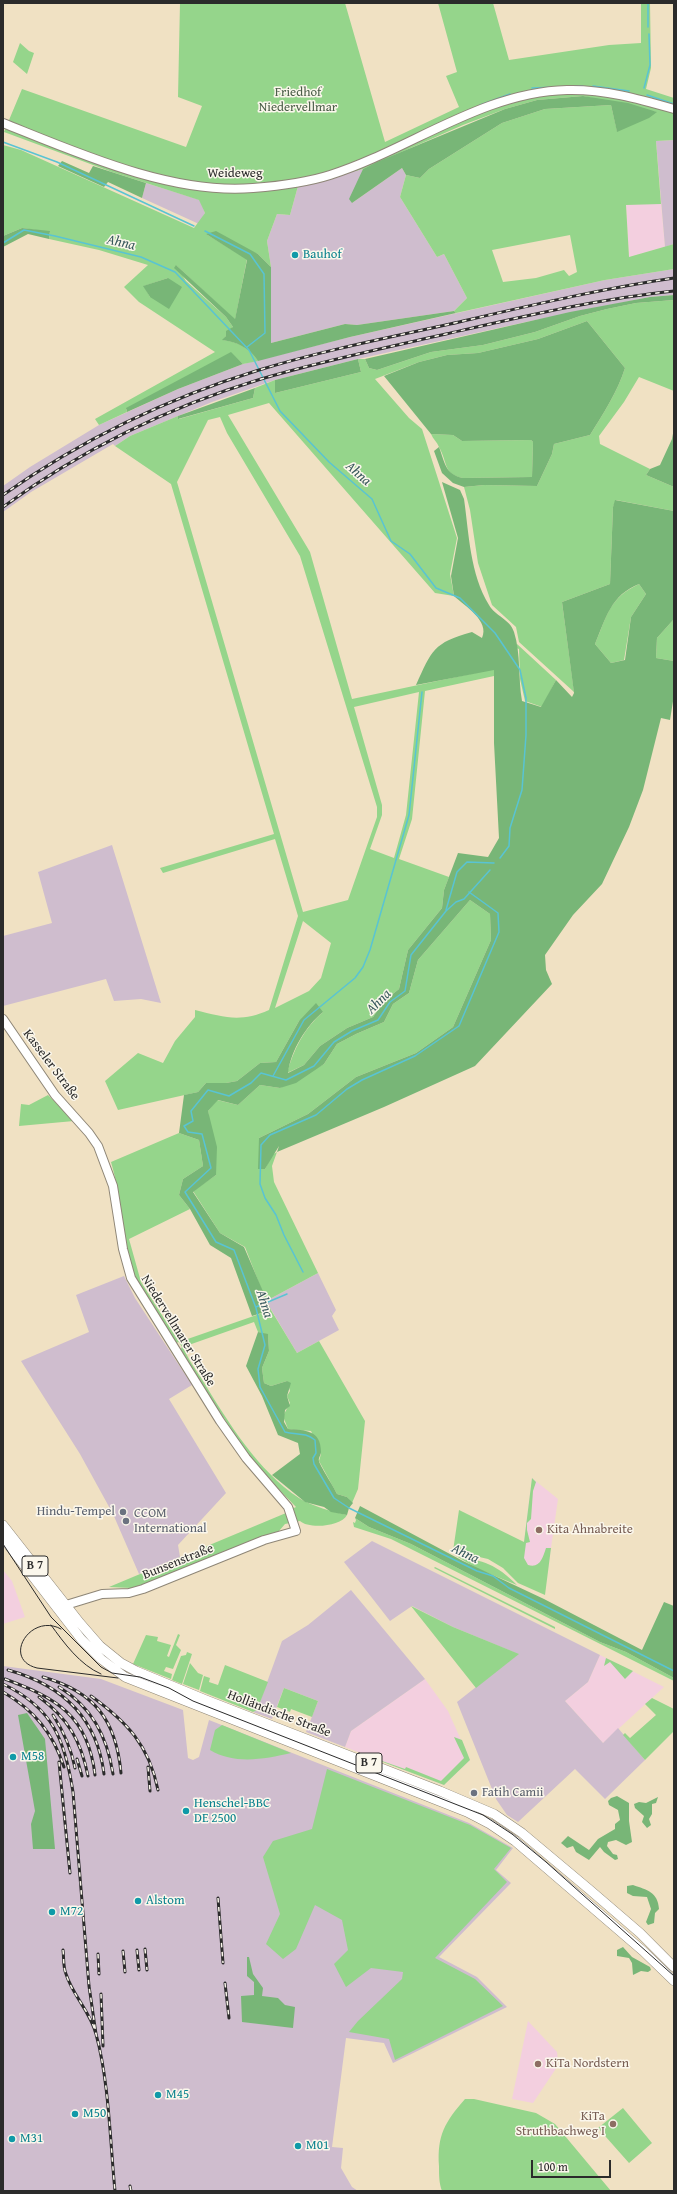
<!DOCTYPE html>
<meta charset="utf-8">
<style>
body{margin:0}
#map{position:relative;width:677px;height:2194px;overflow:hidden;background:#f0e1c3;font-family:"Gentium Book Plus",serif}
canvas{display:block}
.frame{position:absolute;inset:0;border:4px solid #2b2b2b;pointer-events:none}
.scale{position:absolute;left:531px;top:2160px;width:80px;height:18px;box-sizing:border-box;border:2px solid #2b2b2b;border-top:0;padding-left:5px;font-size:12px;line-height:14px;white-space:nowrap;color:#2b2b2b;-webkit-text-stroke:3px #fbf7ec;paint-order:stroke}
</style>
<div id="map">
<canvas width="677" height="2194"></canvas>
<div class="frame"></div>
<div class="scale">100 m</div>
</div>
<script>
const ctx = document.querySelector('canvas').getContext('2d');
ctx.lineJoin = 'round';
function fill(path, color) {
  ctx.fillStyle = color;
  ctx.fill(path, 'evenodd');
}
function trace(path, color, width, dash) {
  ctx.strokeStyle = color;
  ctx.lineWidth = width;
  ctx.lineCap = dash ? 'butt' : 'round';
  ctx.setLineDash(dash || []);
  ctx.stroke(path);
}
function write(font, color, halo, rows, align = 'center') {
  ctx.font = font + ' "Gentium Book Plus",serif';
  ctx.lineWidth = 3;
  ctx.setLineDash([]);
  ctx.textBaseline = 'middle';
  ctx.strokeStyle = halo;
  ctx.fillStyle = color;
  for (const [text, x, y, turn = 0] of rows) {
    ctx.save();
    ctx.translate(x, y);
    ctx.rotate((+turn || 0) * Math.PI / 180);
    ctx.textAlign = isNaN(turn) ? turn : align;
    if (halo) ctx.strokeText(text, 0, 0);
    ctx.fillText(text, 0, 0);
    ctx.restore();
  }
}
fill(new Path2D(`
 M626 204H661L665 247 629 257Z
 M532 1478 558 1499 545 1590 519 1581Z
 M3 1570 12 1581 25 1617 3 1624Z
 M600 1655 664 1687 603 1743 565 1701 588 1682Z
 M425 1679 448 1711 470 1760 444 1785 345 1747 351 1731Z
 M528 2021 557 2052 558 2061 557 2067 533 2103 512 2099Z`), '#f3cfdf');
fill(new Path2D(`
 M674 140V244L665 247 656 141Z
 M402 168 406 175 400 197 437 257 444 254 467 298 454 311 357 325 345 324 271 343V267L267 241 277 214 290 215 298 186 363 169 352 203Z
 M146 183 200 200 205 213 199 224 142 198Z
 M674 269V295L650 297 526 322 358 359 275 380 212 402 130 436 115 446 113 444 31 492 3 512V486L30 467 99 425 178 389 243 364 350 337 605 280Z
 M112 845 161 1003 141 999 114 1001 106 979 3 1006V936L52 923 38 872Z
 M318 1273 336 1310 332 1316 339 1330 297 1353 266 1301Z
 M124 1276 135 1298 192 1385 169 1399 226 1493 178 1545 180 1557 139 1574 113 1514 80 1454 21 1361 89 1332 76 1295Z
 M372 1541 600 1655 588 1682 565 1701 603 1743 618 1728 645 1760 605 1799 575 1769 518 1822 507 1815 496 1799 457 1702 518 1654 453 1627 412 1606 390 1621 344 1562Z
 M351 1590 425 1679 351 1731 345 1747 306 1732 318 1701 284 1688 272 1719 253 1712 257 1710 282 1641 308 1625Z
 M3 1666 101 1679 183 1710 188 1758 193 1760 199 1757 209 1720 469 1823 513 1848 496 1870 511 1883 439 1957 477 1977 507 2007 393 2063 384 2043 346 2038 332 2147 343 2148 341 2168 352 2187 358 2191H3Z`), '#cfbdce');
fill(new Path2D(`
 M180 3H345L385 142 459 107 446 76 457 72 438 3H493L509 60 609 45 641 43V3H650L651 68 646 89 674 98V140L656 141 661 204 626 205 629 257 674 244V269L605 280 456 313 454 311 467 298 444 254 437 257 400 197 406 175 420 178 429 169 502 123 545 109 611 105 617 131 656 112 583 96 537 100 505 109 463 125 363 169 298 186 290 215 277 214 267 241 271 267 258 254 206 234 247 259 235 320 176 265 186 281 226 317 233 327 223 340C237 342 251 348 258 361L243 364 231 353 126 409 127 412 99 425 95 419 215 352 139 302 124 287 148 265 99 250 49 239 50 232 22 228 3 236V145L21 150 194 228 205 213 199 200 112 172 4 132 22 89 186 147 202 106 178 97ZM570 235 577 272 569 276 564 270 536 278 503 282 492 250ZM168 278 150 297 144 286Z
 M20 43 29 51 34 53 27 74 13 62Z
 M674 300V391L639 377 624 402 599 436 600 444 650 469 646 475 674 487V511L616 500 613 507 610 584 562 602 574 692 519 642 516 627 492 605 478 563 470 510 464 487 484 485 537 486 552 454 554 444 590 435C603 414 618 391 625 368L587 321 538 339 478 353 447 355 419 362 375 379 409 418 422 429 457 538 450 574 454 596 435 593 269 403 228 415 310 552 352 699 494 669V676L425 691 412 819 399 859 449 877 444 890 442 908 408 950 399 989 384 1001 373 1017 347 1028 320 1046 304 1065 287 1073C293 1050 305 1027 323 1012L299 1021 276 1062 260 1063 237 1081 226 1083H206L198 1092 118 1110 105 1081 138 1053 163 1063 175 1041 195 1017V1010C224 1017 240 1023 269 1010L298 916 275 839 163 873 160 868 274 834 171 484 115 446 130 436 178 416 179 419 253 398 255 388 275 380V393L361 372 358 359H365L369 368 377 370 431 352 483 345 535 332 580 316 607 309 636 303ZM220 417 227 433 300 556 377 807V817L348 900 303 912 177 482 208 420ZM419 692 406 815 394 858 370 849 382 815V805L354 707ZM303 921 331 943 321 978 309 991 275 1008Z
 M431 434 453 435 462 441 531 440 533 442 532 477 463 478C443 474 448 463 439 447 437 442 433 439 431 434Z
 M639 584 646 594 631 617 624 660 611 663 595 644C607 616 609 598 639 584Z
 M674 619V661L656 658 657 638Z
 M517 644 556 680 542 707 525 701 520 679 519 649 516 648Z
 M470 900 490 914 491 940 453 1027 416 1053 356 1077 308 1114 259 1138 265 1169 272 1155 277 1152 272 1166 274 1182 318 1273 266 1301 245 1247 220 1233 193 1191 216 1175 208 1111 217 1100 238 1105 260 1085 280 1088 324 1064 337 1044 356 1034 384 1022 393 1004 409 993 418 960Z
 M48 1095 74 1121 19 1126 21 1104 29 1105Z
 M179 1133 199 1140 203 1166 183 1179 179 1195 190 1209 129 1239 141 1282 179 1342 271 1310 297 1353 319 1341 365 1421 358 1489 352 1503 347 1497 337 1494 319 1461 321 1454 311 1431 288 1429 283 1416 290 1403 287 1396 290 1391 287 1381 271 1386 264 1383 262 1368 269 1351 268 1335 258 1332 254 1322 183 1347C188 1359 196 1370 203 1381 228 1422 258 1471 299 1498 311 1506 334 1512 347 1515 341 1527 308 1529 300 1521L285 1524 279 1531 151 1582 131 1588 109 1587 286 1513 288 1501 294 1508 296 1507 261 1471 240 1443 180 1350 182 1347 179 1342 176 1343C163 1324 147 1304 138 1284 120 1246 123 1201 111 1162Z
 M532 1478 536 1482 533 1491 531 1519 527 1523V1530L530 1542 526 1543 524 1558 528 1565C540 1569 543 1557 546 1548H551L545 1595 518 1583 503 1568 488 1559 453 1551 459 1510 524 1542Z
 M355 1518 369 1527 411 1544 600 1642 626 1652 674 1678V1681L391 1539 354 1527 353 1522 355 1523 356 1520Z
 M456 1556C484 1561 496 1564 517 1585L478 1569Z
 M435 1567 555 1627V1629L434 1568Z
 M411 1606 453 1627 519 1654 476 1688Z
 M178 1634 180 1635 176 1645 181 1650 173 1669 166 1667 164 1671 172 1674 171 1679 133 1664 146 1635 158 1637 157 1641 171 1645 167 1656 169 1657Z
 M187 1652 192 1654 182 1684 172 1680 181 1656 186 1655Z
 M606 1658 633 1671 625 1679 610 1662 604 1666Z
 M190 1663 198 1673 203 1675 199 1690 183 1684Z
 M225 1665 268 1682 257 1710 253 1712 200 1691 204 1676 210 1678 209 1682 218 1685Z
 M284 1688 318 1701 312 1717 291 1709 290 1712 277 1707Z
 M652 1698 674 1709V1731L645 1760 623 1735 625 1733 630 1738 656 1715 645 1704Z
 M222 1725 291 1753C265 1759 235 1765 210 1750L215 1730Z
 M454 1737 462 1740 470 1760 444 1785 359 1753 405 1769 406 1767 441 1781 464 1758Z
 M327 1769 470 1825 511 1848 494 1869 507 1882 435 1958 475 1979 503 2006 395 2060 389 2039 349 2032 358 2021 402 1979 403 1972 371 1968 346 1987 334 1964 348 1950 342 1920 315 1905 296 1949 283 1959 266 1944 280 1914 263 1857 273 1841 312 1829Z
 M465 2099H474L536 2113 555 2124 611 2191H442C439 2183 439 2175 439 2166 437 2135 445 2122 465 2099Z
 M623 2108 652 2143 629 2163 598 2128Z`), '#95d58b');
fill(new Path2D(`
 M583 96 628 103 657 112 649 118 617 132 611 105 545 109 502 123 429 169 420 178 406 175 402 168 352 203 349 199 363 169 377 162 505 109 537 100Z
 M62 161 89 173 93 166 146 183 142 198 108 182 104 187 58 166Z
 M22 228 50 231 49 239 28 234 3 247V236Z
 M216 231 258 254 271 267V343L345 324 357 325 454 311 456 313 350 337 258 361C250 348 237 342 222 340L226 336V331L233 327 226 317 174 268 176 265 235 319 247 260 206 234Z
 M168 278 182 287 169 309 150 297 143 286Z
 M674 295V300L636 303 607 309 580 316 535 332 483 345 431 352 377 370 369 368 365 359 570 312 650 297Z
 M587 321 625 368C618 391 603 414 590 435L554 444 552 454 537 486 484 485 464 487 453 483 442 473 434 451 439 447C445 463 445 474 463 478L532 477 533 442 531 440 462 441 453 435 431 434 384 376 419 362 447 355 478 353 538 339Z
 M231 352 243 364 178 389 127 412 126 408Z
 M358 359 361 372 275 393V380Z
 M255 388 253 398 178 419V416Z
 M674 428V487L646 475 650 469 660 465 672 439Z
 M442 482 460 490 464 499C469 534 470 574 489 605 495 616 510 619 514 632 521 654 518 678 522 701L541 707 556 680 572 697 574 693 562 602 610 584 613 507 615 500 674 511V619L657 638 656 658 674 661V695L670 720 661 718 643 790 629 827 602 884 573 915 545 955 546 970 552 984 475 1066 384 1107 277 1152 279 1146 265 1169H258L259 1138 308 1114 356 1077 416 1053 453 1027 491 940 490 914 470 900 418 960 409 993 393 1004 384 1022 356 1034 337 1044 324 1064 296 1083 280 1088 260 1085 238 1105 218 1100 208 1111 217 1147 216 1175 193 1192 220 1233 244 1247 271 1310 252 1316 231 1258 210 1245 190 1209 179 1195 183 1179 203 1166 199 1140 179 1133 184 1095 198 1092 206 1083H226L237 1081 260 1063 276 1062 299 1021 316 1003 323 1012C306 1026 291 1050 288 1073L304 1065 320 1046 347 1028 373 1017 384 1001 399 989 408 950 442 908 444 890 458 853 488 857 499 838 494 743V670L416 685C432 650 433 643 472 632L482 638C490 621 465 606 454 596L451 576 458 538ZM639 584 646 594 631 617 625 660 611 663 595 644C606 618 611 595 639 584Z
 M258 1332 268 1334 269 1351 262 1368 264 1383 271 1386 287 1381 291 1383 287 1396 290 1406 285 1410 284 1422 288 1429C305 1430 321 1430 321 1452 321 1455 318 1458 319 1461 319 1464 334 1487 337 1494L347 1497 353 1503 349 1508 347 1515 331 1512 324 1507 305 1502 272 1475 300 1454 298 1443 278 1435 262 1396 246 1366Z
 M360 1506 463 1561 544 1599 642 1650 664 1602 674 1606V1678L626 1652 600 1642 411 1544 369 1527 355 1518Z
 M27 1713 45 1739 55 1849H33L31 1824 35 1811 18 1715Z
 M617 1796 629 1803V1821L632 1842 626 1845 616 1840 608 1842 607 1846 613 1854 617 1855 618 1859 615 1860 604 1852 600 1847 589 1860 576 1852 573 1846 567 1848 561 1843 568 1836 589 1850 598 1839 615 1829V1824L620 1820 618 1810 609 1805 608 1801 611 1798Z
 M658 1797 656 1803 652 1804V1814L649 1819 651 1825 647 1828 642 1822 644 1816 635 1808 634 1804 639 1802 646 1803Z
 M633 1885C647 1890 658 1892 659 1909L655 1913 654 1923 648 1925 646 1922 651 1909 647 1897 633 1896 627 1893V1886Z
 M623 1947 632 1957 650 1967 651 1970 648 1972 641 1971 633 1975 632 1963 629 1958 617 1956V1950Z
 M247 1957H249L253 1974 263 1988 262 1996 278 1998 285 2005 295 2007 293 2028 242 2022 241 1996 254 1995V1982L247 1976Z`), '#78b677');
trace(new Path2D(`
 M648 27V3
 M573 86H583
 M593 86 629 91
 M532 88 559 87
 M644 88 650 65 649 34
 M647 95 674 104
 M480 105 510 94
 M467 111 471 109
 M3 142 57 162 194 226
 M205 231 250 254 264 274 265 333 247 347
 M3 243 24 230 55 236 141 257 175 272 249 350 280 411 329 462 372 499 391 541 410 554 436 588 460 598 495 633 520 670 526 698V735L522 790 510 828 509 846 500 858
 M490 870 464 899 456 902 446 911 411 955 405 991 390 1002 378 1020 352 1031 334 1042 314 1066 286 1080 261 1073 251 1083 229 1096 208 1090 191 1111 193 1121 184 1126 188 1132 202 1134 211 1168 185 1192 216 1242 234 1250 256 1308 265 1345 258 1369 260 1387 285 1432C297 1435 305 1432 315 1440L316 1453 313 1458 314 1464 334 1498 349 1508 477 1571 493 1576 509 1588 674 1671
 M446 910 457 872 467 862 494 863
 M273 1076 304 1020 355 978 363 967 370 950 409 815 422 692
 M303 1272 284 1235 276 1215 265 1198 260 1184 261 1145 270 1135 316 1115 347 1089 362 1080 415 1056 459 1026 499 932 498 913 469 892
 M256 1307 287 1294`), '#59c4d3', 1.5);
const secondary = new Path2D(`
 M3 123C78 153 172 195 253 188 279 186 305 183 330 175 409 150 482 92 567 90 604 89 639 99 674 109
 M3 1019 55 1095 89 1133 98 1146 113 1186 123 1249 131 1278 220 1421 246 1458 288 1507 296 1531 264 1540 143 1589 129 1593 102 1594 66 1605`);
const primary = new Path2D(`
 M3 1525 80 1623 100 1646 121 1663 136 1671 206 1700 440 1791 494 1814 522 1833 590 1890 640 1933 674 1967
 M3 1538 81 1639 101 1659 125 1677 467 1812 490 1824 515 1841 643 1951 674 1981`);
trace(secondary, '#8e8677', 10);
trace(primary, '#8e8677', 10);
trace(secondary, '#fff', 8);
trace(primary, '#fff', 9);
trace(new Path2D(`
 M3 1544 51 1617 101 1667 112 1673 140 1677 169 1688 193 1701 483 1815 512 1834 546 1862 674 1976
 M51 1625C64 1643 80 1665 101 1674
 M61 1629C31 1612 1 1659 37 1668L118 1678`), '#2b2b2b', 1);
const rail = new Path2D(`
 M3 495C81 440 168 398 259 370 321 351 386 338 450 324 524 307 599 289 674 278
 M3 507C81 450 169 407 261 379 322 361 384 348 446 334 521 317 597 299 674 291
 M8 1670C62 1685 97 1717 104 1774
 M43 1677C95 1692 116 1720 121 1773
 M5 1679C56 1698 88 1715 95 1775
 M3 1684C53 1708 65 1740 73 1792L89 1986 96 2034
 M59 1687C92 1707 107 1736 113 1774
 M3 1692C34 1710 53 1733 64 1767
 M91 1696C127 1722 149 1745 158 1790
 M39 1697C68 1718 81 1741 88 1776
 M53 1715C64 1732 71 1748 75 1768
 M77 1759 82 1776
 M59 1762 70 1873
 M148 1767 150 1791
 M218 1898 223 1963
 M145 1949 147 1970
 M63 1950C64 1958 63 1967 66 1974 73 1996 90 2011 96 2034 109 2081 110 2141 115 2191
 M137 1950 139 1970
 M123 1951 125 1972
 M98 1954 99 1974
 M225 1983 229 2018
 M101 1994 103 2046
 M130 2186 131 2191`);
trace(rail, '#2b2b2b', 3);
trace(rail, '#fbf7ec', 1.5, [4.5]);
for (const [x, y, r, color] of [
 [295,255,4,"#0f9aa8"],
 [123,1512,4,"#6b7280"],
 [126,1521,4,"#6b7280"],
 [539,1530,4,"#8d6e63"],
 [13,1757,4,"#0f9aa8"],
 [474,1793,4,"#6b7280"],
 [186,1811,4,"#0f9aa8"],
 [138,1901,4,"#0f9aa8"],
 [52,1912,4,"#0f9aa8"],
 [538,2064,4,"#8d6e63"],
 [158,2095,4,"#0f9aa8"],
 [75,2114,4,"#0f9aa8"],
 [613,2124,4,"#8d6e63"],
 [12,2139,4,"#0f9aa8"],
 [298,2146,4,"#0f9aa8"]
]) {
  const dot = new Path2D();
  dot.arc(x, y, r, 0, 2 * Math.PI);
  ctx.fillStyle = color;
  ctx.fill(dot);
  trace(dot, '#fbf7ec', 1.5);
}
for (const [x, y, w] of [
 [35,1566,26],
 [369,1763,26]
]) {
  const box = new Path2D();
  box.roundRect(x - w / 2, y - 10, w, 20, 3);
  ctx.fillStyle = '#fbf7ec';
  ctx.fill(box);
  trace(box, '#2b2b2b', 1);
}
write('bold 12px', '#2b2b2b', null, [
 ["B 7",35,1566],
 ["B 7",369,1763]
]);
write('13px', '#4b5e48', '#fbf7ec', [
 ["Friedhof",298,93],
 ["Niedervellmar",298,108]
]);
write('13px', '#2b2b2b', '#fbf7ec', [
 ["Weideweg",235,174],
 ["Kasseler Straße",51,1065,53],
 ["Niedervellmarer Straße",178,1331,58],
 ["Bunsenstraße",178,1562,-22],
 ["Holländische Straße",279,1714,21]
]);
write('13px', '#0d838f', '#fbf7ec', [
 ["Bauhof",303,255],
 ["M58",21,1757],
 ["Henschel-BBC",194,1804],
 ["DE 2500",194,1819],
 ["Alstom",146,1901],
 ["M72",60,1912],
 ["M45",166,2095],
 ["M50",83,2114],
 ["M31",20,2139],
 ["M01",306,2146]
], 'left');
write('13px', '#5b616d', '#fbf7ec', [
 ["Hindu-Tempel",115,1512,"right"],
 ["CCOM",134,1514],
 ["International",134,1529],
 ["Fatih Camii",482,1793]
], 'left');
write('13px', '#785e54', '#fbf7ec', [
 ["Kita Ahnabreite",547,1530],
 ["KiTa Nordstern",546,2064],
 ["KiTa",605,2117,"right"],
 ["Struthbachweg I",605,2132,"right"]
], 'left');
write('italic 14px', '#39595d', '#fbf7ec', [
 ["Ahna",121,243,13],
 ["Ahna",358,474,41],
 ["Ahna",379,1002,-45],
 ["Ahna",264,1304,72],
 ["Ahna",465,1554,26]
]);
</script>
